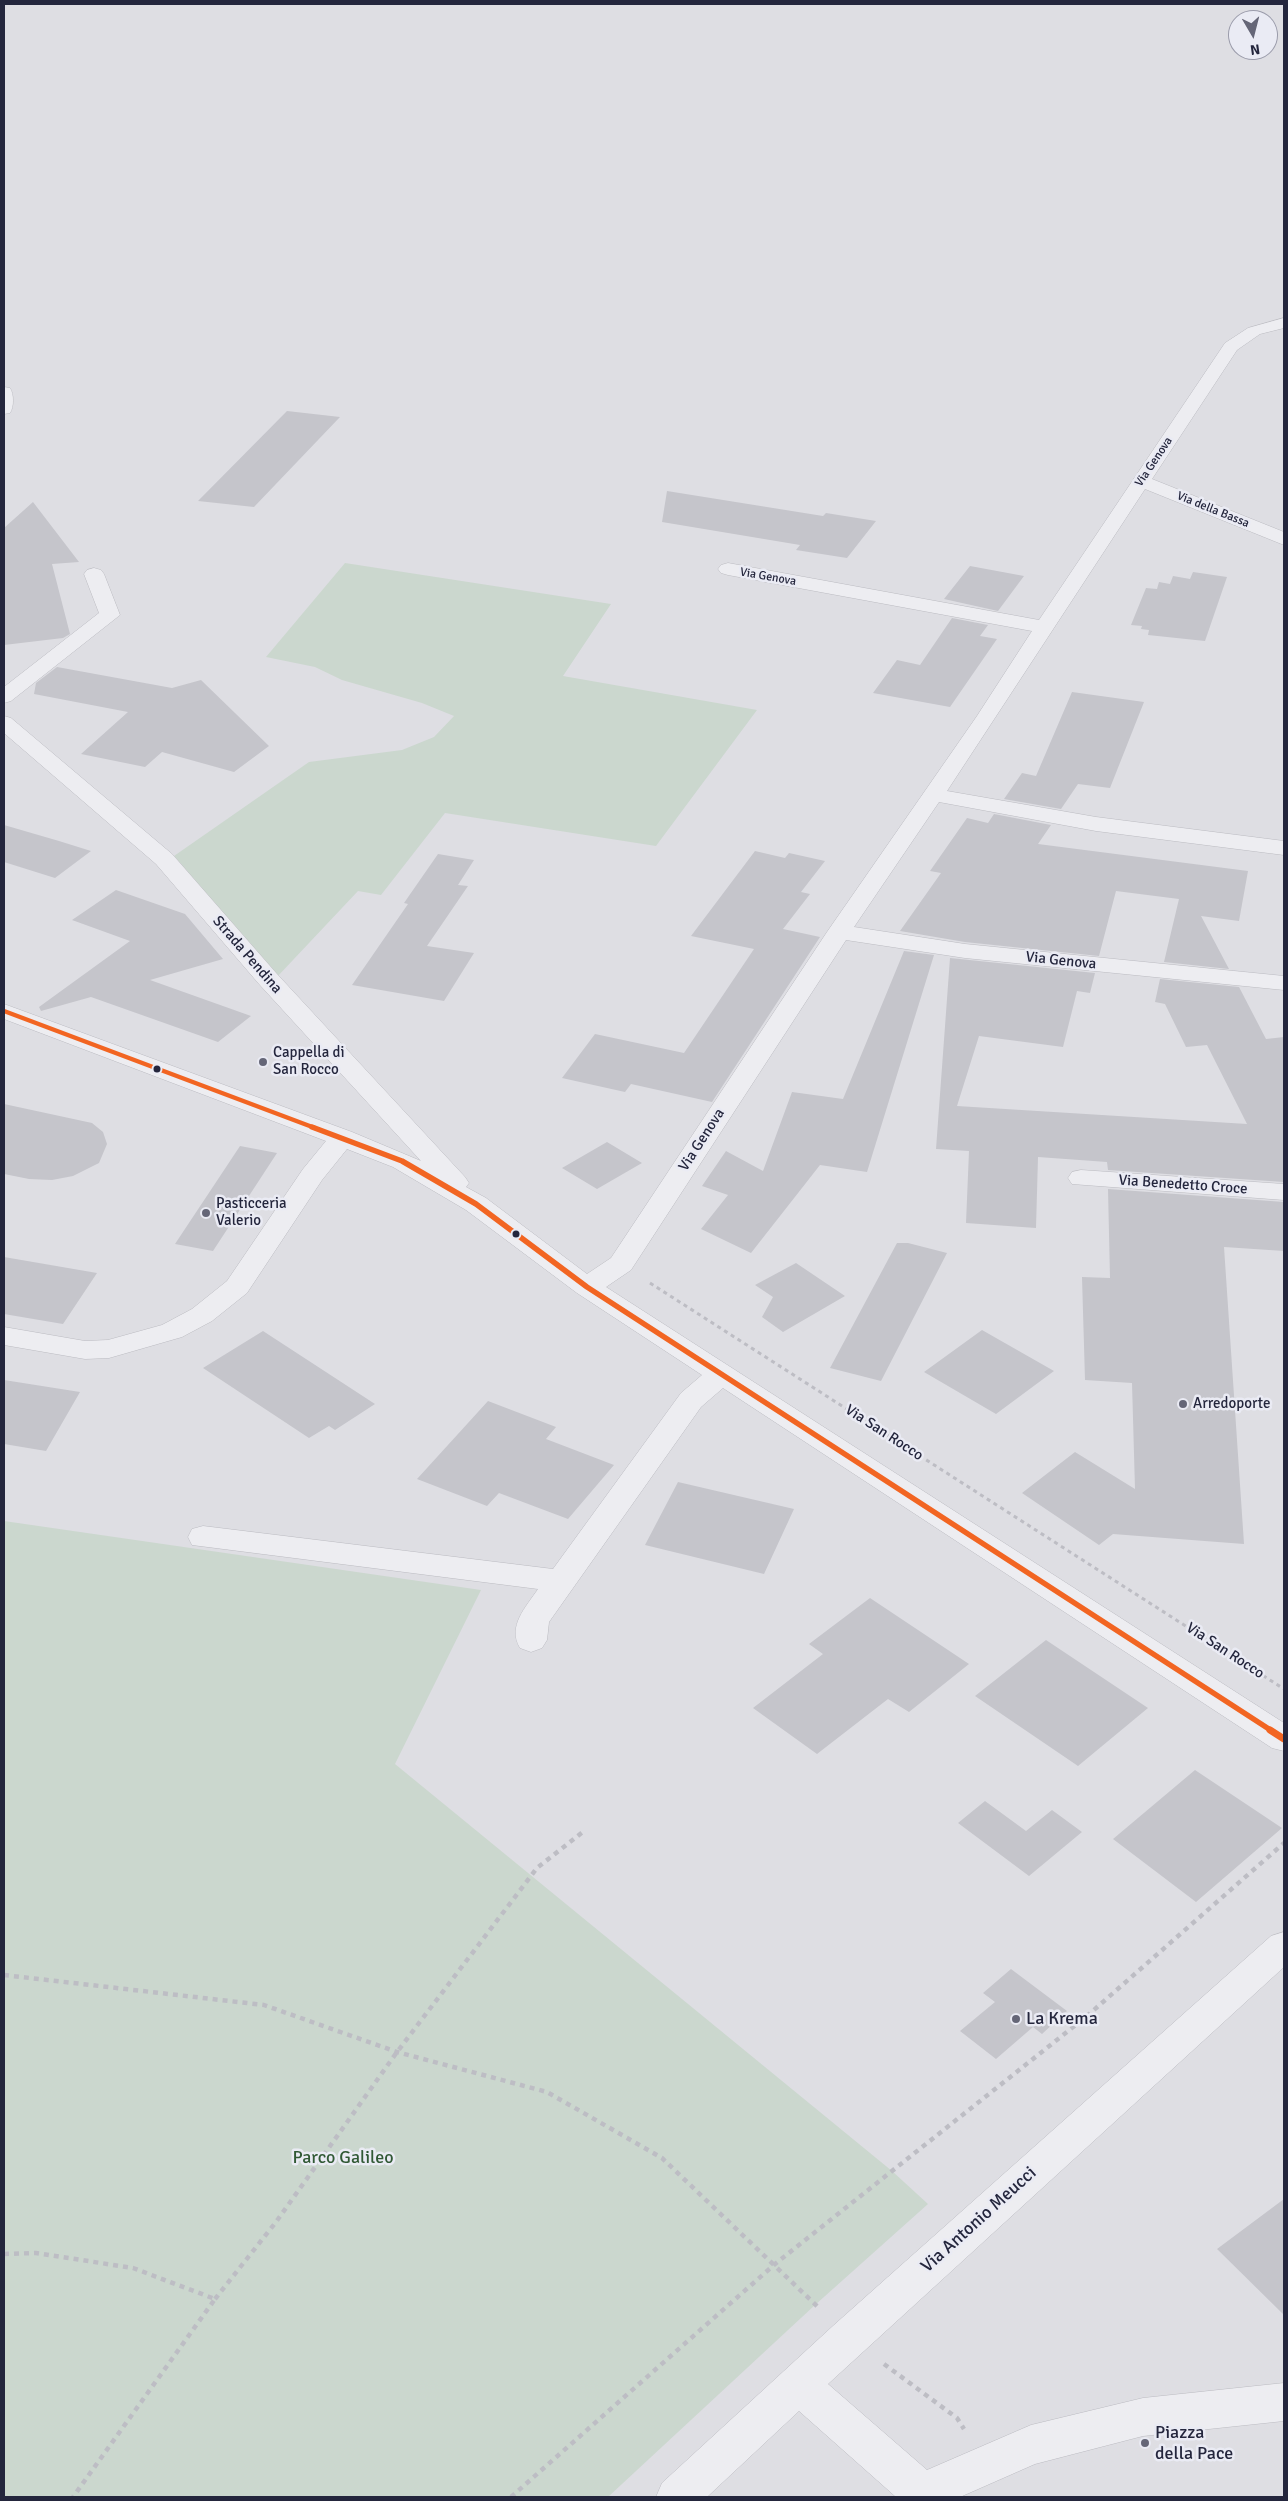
<!DOCTYPE html>
<style>
body{margin:0}
#map{position:relative;width:1288px;height:2501px;overflow:hidden;background:#dedee3;font-family:Signika,sans-serif}
canvas{display:block}
.frame{position:absolute;inset:0;border:5px solid #24263d;pointer-events:none}
.north{position:absolute;left:1228px;top:10px;width:50px;height:50px;box-sizing:border-box;background:#eaebf4;border:1px solid #9b9cab;border-radius:50%;rotate:172deg;font-size:14px;font-weight:700;line-height:20px;text-align:center;color:#24263d}
.north::after{content:'';display:block;margin:auto;width:18px;height:22px;background:#656677;clip-path:polygon(50% 0,100% 100%,50% 72%,0 100%)}
</style>
<div id="map">
<canvas width="1288" height="2501"></canvas>
<div class="frame"></div>
<div class="north">N</div>
</div>
<script>
const ctx = document.querySelector('canvas').getContext('2d');
ctx.lineJoin = 'round';
function fill(path, color) {
  ctx.fillStyle = color;
  ctx.fill(path, 'evenodd');
}
function trace(path, color, width, dash) {
  ctx.strokeStyle = color;
  ctx.lineWidth = width;
  ctx.lineCap = dash ? 'butt' : 'round';
  ctx.setLineDash(dash || []);
  ctx.stroke(path);
}
function write(font, color, halo, rows, align = 'center') {
  ctx.font = font + ' Signika,sans-serif';
  ctx.lineWidth = 5;
  ctx.setLineDash([]);
  ctx.textBaseline = 'middle';
  ctx.strokeStyle = halo;
  ctx.fillStyle = color;
  for (const [text, x, y, turn = 0] of rows) {
    ctx.save();
    ctx.translate(x, y);
    ctx.rotate((+turn || 0) * Math.PI / 180);
    ctx.textAlign = isNaN(turn) ? turn : align;
    if (halo) ctx.strokeText(text, 0, 0);
    ctx.fillText(text, 0, 0);
    ctx.restore();
  }
}
fill(new Path2D(`
 M345 563 611 604 563 676 757 710 656 846 445 813 381 895 358 891 277 977 174 856 309 762 402 750 434 737 454 716 422 703 342 680 315 667 266 657Z
 M4 1521 481 1590 395 1764 892 2171 928 2204 815 2305 608 2497H4Z`), '#cbd7ce');
fill(new Path2D(`
 M287 411 340 417 254 507 198 501Z
 M667 491 823 516 826 513 876 521 847 558 796 550 800 545 662 522Z
 M33 502 79 562 52 564 70 634 63 638 4 645V528Z
 M970 566 1024 576 998 611 944 599Z
 M1193 572 1227 577 1205 641 1148 635 1149 630 1141 629 1142 626 1131 625 1146 588 1157 589 1159 582 1170 584 1173 576 1190 579Z
 M952 618 988 625 980 636 997 639 950 707 873 693 897 660 920 665Z
 M57 667 172 688 201 680 269 746 234 772 162 752 145 767 81 754 128 712 34 694 36 683Z
 M1072 692 1144 702 1110 788 1078 784 1061 809 1004 799 1022 773 1036 776Z
 M994 814 1051 825 1038 844 1248 871 1239 921 1201 916 1229 969 1164 962 1179 899 1116 891 1099 956 965 942 900 931 941 873 930 871 967 818 988 823Z
 M4 825 59 841 91 851 55 878 4 862Z
 M755 851 785 858 789 853 825 861 801 892 810 894 783 929 820 937 712 1102 631 1084 625 1092 562 1078 595 1034 684 1053 754 949 691 936Z
 M438 854 474 860 458 885 468 886 427 946 474 953 444 1001 352 985 408 904 404 903Z
 M116 890 185 914 223 959 150 980 251 1016 218 1042 91 997 41 1011 39 1007 130 941 72 920Z
 M904 951 934 955 867 1172 820 1165 751 1253 701 1229 728 1195 702 1186 726 1151 763 1171 792 1092 843 1099Z
 M950 958 1095 973 1090 993 1077 991 1063 1047 979 1036 957 1106 1247 1124 1207 1045 1186 1047 1165 1004 1155 1002 1160 979 1239 987 1266 1039 1284 1037V1182L1108 1170 1107 1162 1038 1157 1036 1228 966 1223 969 1151 936 1149Z
 M4 1104 92 1123 103 1132 107 1144 99 1163 73 1176 52 1180 29 1179 4 1174Z
 M607 1142 642 1163 597 1189 562 1168Z
 M240 1146 277 1153 213 1251 175 1244Z
 M1108 1189 1284 1202V1251L1224 1247 1244 1544 1113 1534 1099 1545 1022 1493 1075 1452 1135 1489 1132 1383 1085 1380 1082 1277 1110 1278Z
 M897 1243H908L947 1253 881 1381 830 1368Z
 M4 1257 97 1273 63 1324 4 1314Z
 M796 1263 845 1296 783 1332 762 1317 773 1297 755 1285Z
 M982 1330 1054 1371 996 1414 924 1372Z
 M263 1331 375 1404 335 1430 329 1426 309 1438 203 1368Z
 M4 1380 80 1392 46 1451 4 1444Z
 M488 1401 556 1427 546 1439 614 1465 568 1519 499 1493 487 1506 417 1479Z
 M678 1482 794 1509 764 1574 645 1545Z
 M870 1598 969 1664 909 1712 888 1699 817 1754 753 1708 823 1654 809 1644Z
 M1046 1640 1148 1708 1078 1766 975 1696Z
 M1195 1770 1282 1828 1196 1902 1113 1839Z
 M985 1801 1026 1831 1052 1810 1082 1832 1029 1876 958 1823Z
 M1011 1969 1067 2011 1042 2034 1033 2027 996 2059 960 2031 995 2002 983 1993Z
 M1284 2199V2315L1217 2249Z`), '#c5c5cb');
const minor = new Path2D(`
 M1284 318V328L1260 334 1237 350 1152 479 1284 532V545L1145 489 947 791 1096 817 1284 841V855L1096 831 939 802 854 927 965 944 1284 976V990L965 958 846 940 631 1270 606 1287 1284 1723V1751L1272 1748 723 1388 701 1407 549 1622 547 1640 542 1648 531 1652 520 1648C507 1626 526 1607 538 1589L192 1545 188 1537 192 1529 203 1526 553 1569 681 1393 702 1375 577 1293 466 1210 393 1167 347 1149 322 1180 247 1293 212 1321 182 1337 109 1358 85 1359 4 1345V1327L85 1341 108 1340 162 1325 192 1309 227 1281 303 1169 326 1141 4 1019V1004L352 1132 421 1161 259 984 156 864 4 733V716L11 718 172 854 277 974 465 1177 469 1183 466 1187 486 1198 587 1274 611 1258 827 932 977 716 1032 631 728 575 721 573 718 569 721 565 728 563 1039 620 1225 343 1248 328Z
 M4 387 10 388C14 394 14 407 10 413L4 414Z
 M94 568 101 570 104 574 120 615 11 701 4 703V687L99 613 84 574 87 570Z
 M1081 1170 1284 1184V1200L1072 1184 1068 1178 1072 1172Z
 M1284 1932V1967L828 2384 927 2470 1031 2425 1143 2398 1284 2383V2421L1143 2436 1035 2464 960 2497H896L799 2411 707 2497H656L662 2483 834 2325 1271 1936Z`);
trace(minor, '#bbbbc1', 1);
trace(new Path2D(`
 M650 1283 1284 1689`), '#bdbdc4', 3, [4, 4]);
trace(new Path2D(`
 M4 1975 264 2005 397 2052 547 2092 662 2158 819 2308
 M4 2254 36 2253 133 2268 215 2299 73 2497
 M215 2299 276 2222 397 2052 537 1868 584 1831
 M884 2364 957 2418 964 2429
 M511 2497 775 2264 1087 2016 1284 1843`), '#bdbdc4', 4.5, [5, 5]);
fill(minor, '#ededf1');
trace(new Path2D(`
 M4 1011 315 1128`), '#f26522', 4.5);
trace(new Path2D(`
 M312 1127 402 1161 476 1204 587 1287 1272 1731`), '#f26522', 5.5);
trace(new Path2D(`
 M1270 1730 1284 1739`), '#f26522', 7);
for (const [x, y, r, color] of [
 [263,1062,5,"#656677"],
 [157,1069,4.5,"#24263d"],
 [206,1213,5,"#656677"],
 [516,1234,4.5,"#24263d"],
 [1183,1404,5,"#656677"],
 [1016,2019,5,"#656677"],
 [1145,2443,5,"#656677"]
]) {
  const dot = new Path2D();
  dot.arc(x, y, r, 0, 2 * Math.PI);
  ctx.fillStyle = color;
  ctx.fill(dot);
  trace(dot, '#eaebf4', 2);
}
write('12px', '#24263d', '#eaebf4', [
 ["Via Genova",1154,462,-56],
 ["Via della Bassa",1213,510,22],
 ["Via Genova",768,577,10]
]);
write('15px', '#24263d', '#eaebf4', [
 ["Strada Pendina",247,955,49],
 ["Via Genova",1061,961,6],
 ["Via Genova",702,1140,-57],
 ["Via Benedetto Croce",1183,1185,4],
 ["Via San Rocco",884,1433,33],
 ["Via San Rocco",1225,1651,33]
]);
write('15px', '#24263d', '#eaebf4', [
 ["Cappella di",273,1053],
 ["San Rocco",273,1070],
 ["Pasticceria",216,1204],
 ["Valerio",216,1221],
 ["Arredoporte",1193,1404]
], 'left');
write('18px', '#24263d', '#eaebf4', [
 ["La Krema",1026,2019],
 ["Piazza",1155,2433],
 ["della Pace",1155,2454]
], 'left');
write('18px', '#315935', '#eaebf4', [
 ["Parco Galileo",343,2158]
]);
write('18px', '#24263d', '#eaebf4', [
 ["Via Antonio Meucci",979,2220,-42]
]);
</script>
